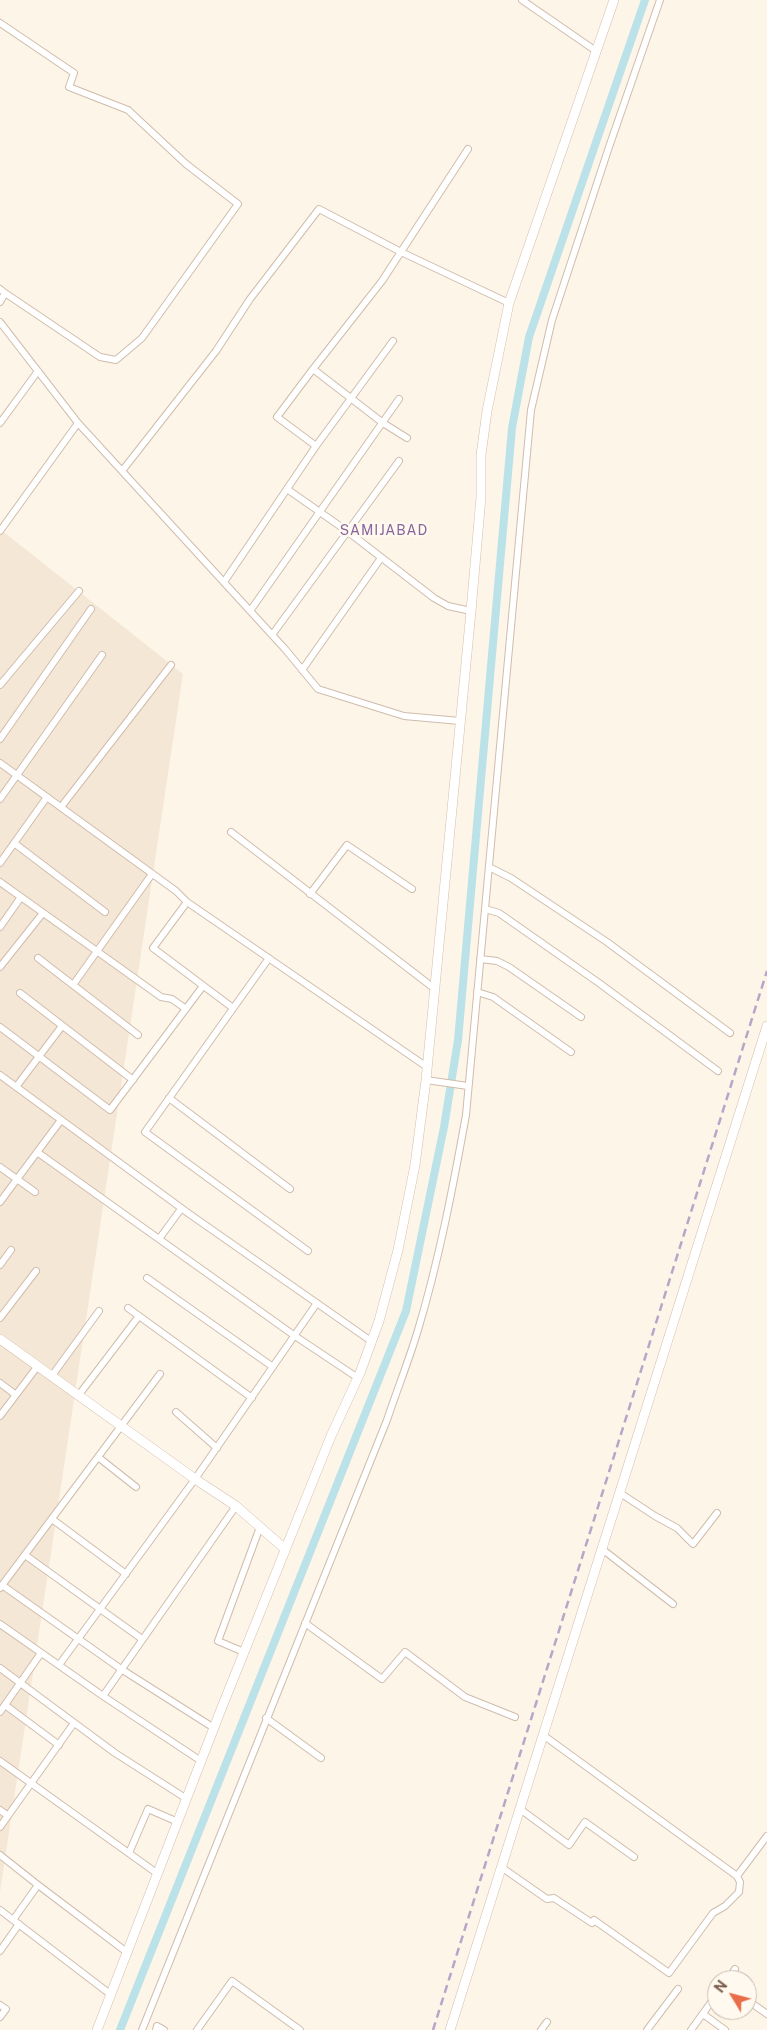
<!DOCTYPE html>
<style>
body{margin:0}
#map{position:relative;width:767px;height:2030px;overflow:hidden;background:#fdf5e8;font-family:"Public Sans",sans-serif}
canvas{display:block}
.north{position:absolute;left:707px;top:1970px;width:50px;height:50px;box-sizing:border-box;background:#fff9ef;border:1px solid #c9baad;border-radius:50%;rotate:307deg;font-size:14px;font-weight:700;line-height:20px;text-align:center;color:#785b4a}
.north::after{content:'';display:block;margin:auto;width:18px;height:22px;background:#ea6d4a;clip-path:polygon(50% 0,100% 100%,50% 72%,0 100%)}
</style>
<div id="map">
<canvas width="767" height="2030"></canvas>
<div class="north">N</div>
</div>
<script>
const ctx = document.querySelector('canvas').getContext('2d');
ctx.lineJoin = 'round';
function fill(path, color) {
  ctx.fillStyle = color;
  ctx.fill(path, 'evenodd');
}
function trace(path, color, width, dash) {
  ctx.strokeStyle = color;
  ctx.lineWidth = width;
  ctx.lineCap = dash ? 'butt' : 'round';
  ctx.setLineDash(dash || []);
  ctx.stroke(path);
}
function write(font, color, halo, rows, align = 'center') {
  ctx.font = font + ' "Public Sans",sans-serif';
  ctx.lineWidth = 5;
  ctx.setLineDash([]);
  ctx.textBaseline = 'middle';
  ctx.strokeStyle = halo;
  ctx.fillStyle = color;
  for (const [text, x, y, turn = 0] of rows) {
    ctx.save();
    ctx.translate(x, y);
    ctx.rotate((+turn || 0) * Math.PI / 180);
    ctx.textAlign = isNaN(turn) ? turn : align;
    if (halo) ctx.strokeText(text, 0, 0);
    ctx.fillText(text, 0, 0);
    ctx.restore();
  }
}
fill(new Path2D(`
 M0 529 183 674 0 1892Z`), '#f5e7d6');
trace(new Path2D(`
 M120 2030 406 1311 444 1127 458 1040 512 428 529 337 645 0`), '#bbe2e8', 8);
const street = new Path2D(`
 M522 0 596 51
 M0 23 74 73 69 87 128 110 186 164 238 204 142 338 116 360 100 357 5 293
 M0 289 5 293 0 302
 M0 322 78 423
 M313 369 382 281 468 149
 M0 423 38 371
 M316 446 277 417 313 369 383 423 407 438
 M122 471 216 351 250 299 319 209 401 252 509 303
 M287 489 347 531 434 598 448 606 471 611
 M0 531 78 423 285 649 318 689 404 716 460 721
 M224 582 316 446 393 341
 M250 611 399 399
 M272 635 399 461
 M302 670 381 558
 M0 685 79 591
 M0 739 91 609
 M0 763 176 891 187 902 427 1067
 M0 799 102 655
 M61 807 171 665
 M231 832 435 989
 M14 843 105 912
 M0 863 47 797
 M489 867 511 878 607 942 730 1033
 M0 882 161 997 172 999 186 1009
 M310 894 347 845 412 889
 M187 902 153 948 233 1008
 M485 909 499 913 599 983 718 1071
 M0 927 21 897
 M38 958 138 1035
 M269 958 145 1132 308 1251
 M480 959 497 961 509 967 581 1017
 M0 967 43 913
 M73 985 152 874
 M477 992 493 997 571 1052
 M20 993 133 1080
 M0 1027 110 1110 203 986
 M0 1075 188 1213 371 1341
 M426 1080 468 1086
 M16 1087 62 1026
 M169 1098 290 1189
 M37 1152 295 1336 358 1378
 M0 1167 35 1192
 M0 1202 61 1120
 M159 1239 181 1209
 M0 1265 11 1250
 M147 1278 273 1367
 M128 1308 252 1398
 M0 1318 36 1271
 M51 1377 99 1311
 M0 1383 16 1395
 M78 1396 139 1316
 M176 1412 217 1448
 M0 1416 37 1367
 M98 1457 136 1487
 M620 1493 655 1516 677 1528 693 1544 717 1513
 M52 1519 126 1574
 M602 1549 673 1604
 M25 1555 142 1639
 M2 1585 121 1669 214 1728
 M0 1588 160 1374
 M305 1623 382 1679 405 1652 465 1697 515 1717
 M0 1624 103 1696 236 1506
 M244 1652 218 1641 260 1527
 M59 1665 195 1479 317 1303
 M0 1668 115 1753 187 1799
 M103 1696 201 1761
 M5 1705 59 1745
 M0 1712 41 1653
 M266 1718 321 1758
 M543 1735 737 1876
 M0 1761 158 1874
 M520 1809 569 1845 585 1822 634 1857
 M0 1810 8 1816
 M0 1827 74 1723
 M129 1853 148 1809 178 1822
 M0 1855 38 1885 128 1953
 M501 1867 547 1899 554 1898 592 1923 594 1920 669 1973 713 1913 725 1906 739 1892 740 1882 737 1876 767 1836
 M0 1910 110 1994
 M13 1920 38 1885
 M0 1951 19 1924
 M728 1980 735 1969
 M747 2000 767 2014
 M0 2005 6 2009 0 2017
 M703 2014 725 2030
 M142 2030 387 1420C397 1390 409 1360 418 1330 439 1260 453 1187 466 1115L531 410 552 320 609 147 660 0
 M156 2030 157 2026 164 2030
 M197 2030 232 1981 300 2030
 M541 2030 547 2022
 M647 2030 678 1989
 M691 2030 717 1994`);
const secondary = new Path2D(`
 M0 1339 195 1479 236 1506 285 1549
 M97 2030 220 1712 331 1436 360 1373 379 1321 398 1250 415 1165 426 1080 471 611 481 497V455L487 411 509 303 614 0
 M450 2030 767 1026`);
trace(street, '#d0bcac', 8);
trace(secondary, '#d5beac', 10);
trace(street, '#fff', 6);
trace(secondary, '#fff', 9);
trace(new Path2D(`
 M433 2030 767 971`), '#b8a5c8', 2.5, [8, 5]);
ctx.letterSpacing = '1px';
write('14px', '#89669b', '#fff9ef', [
 ["SAMIJABAD",384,531]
]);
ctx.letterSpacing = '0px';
</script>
